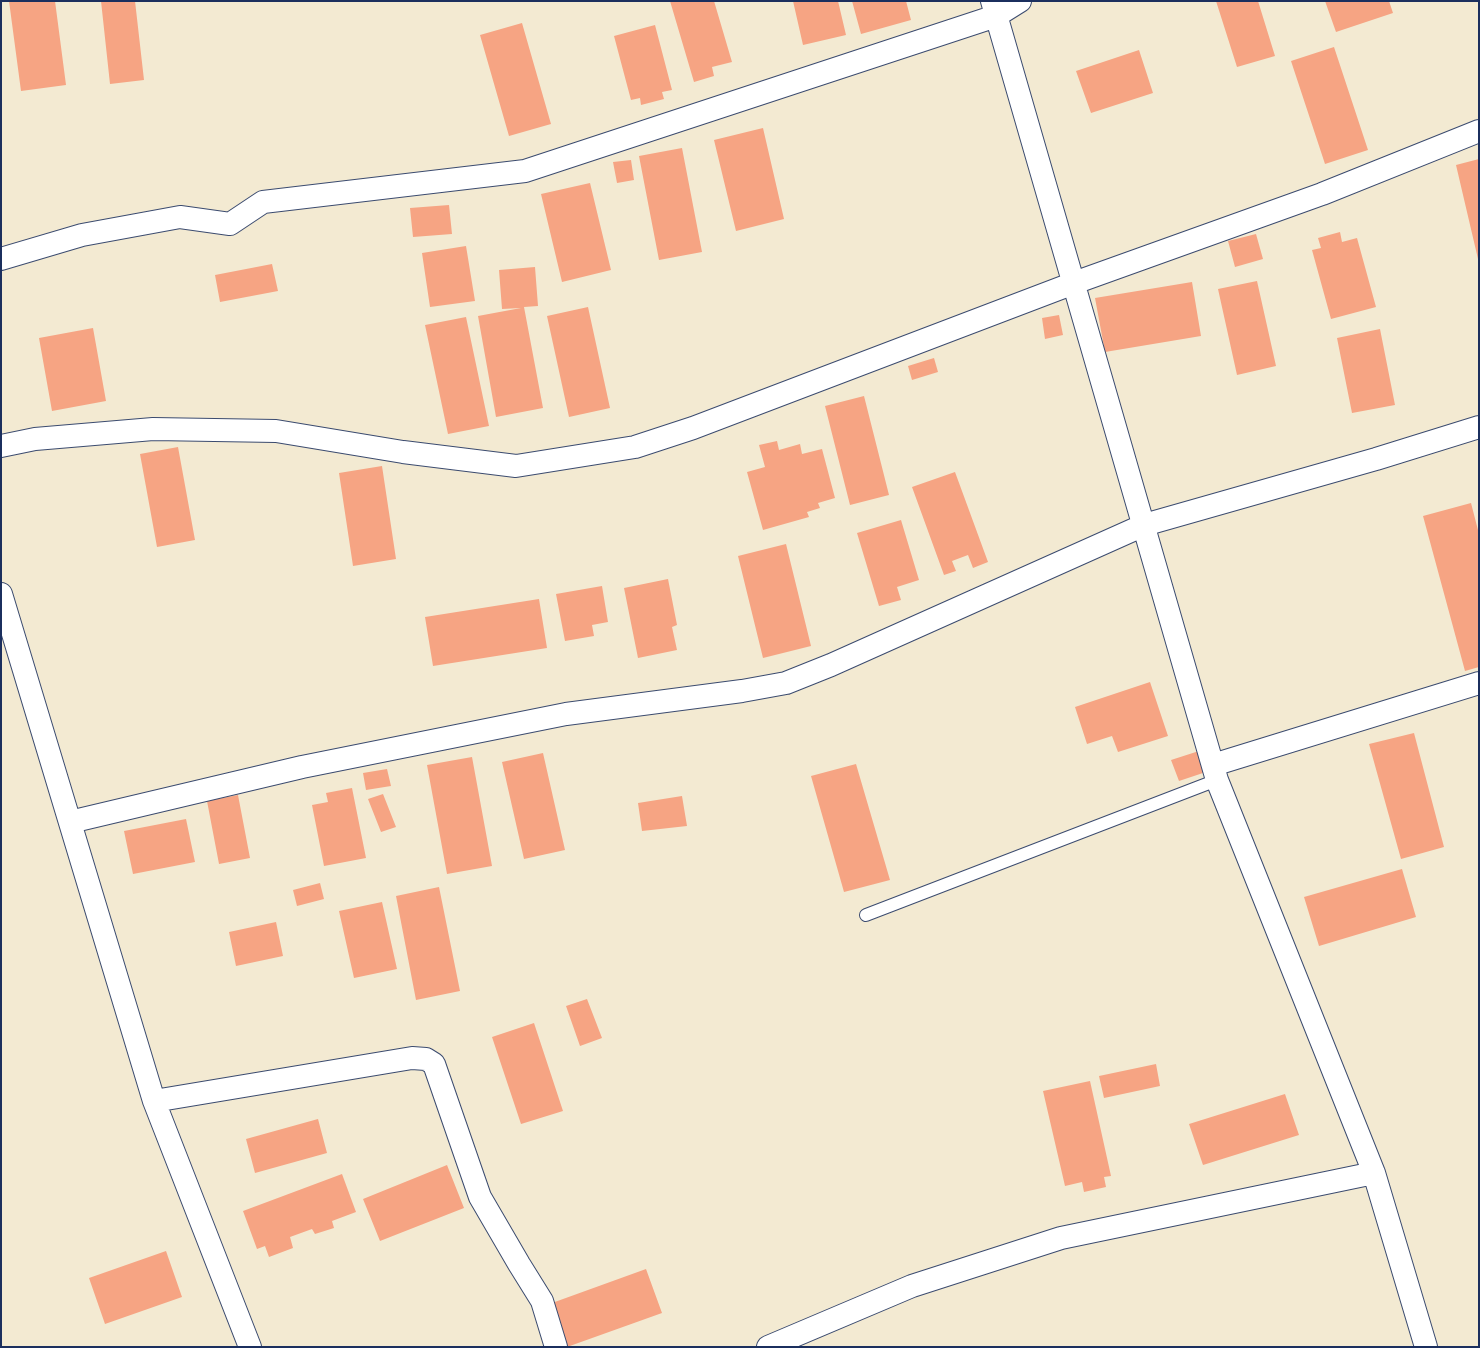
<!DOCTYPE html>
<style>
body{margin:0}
#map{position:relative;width:1480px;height:1348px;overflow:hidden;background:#f3ead2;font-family:"Patrick Hand",sans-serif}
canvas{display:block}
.frame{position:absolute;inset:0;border:2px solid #1b2f5e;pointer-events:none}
</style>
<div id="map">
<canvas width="1480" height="1348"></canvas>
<div class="frame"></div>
</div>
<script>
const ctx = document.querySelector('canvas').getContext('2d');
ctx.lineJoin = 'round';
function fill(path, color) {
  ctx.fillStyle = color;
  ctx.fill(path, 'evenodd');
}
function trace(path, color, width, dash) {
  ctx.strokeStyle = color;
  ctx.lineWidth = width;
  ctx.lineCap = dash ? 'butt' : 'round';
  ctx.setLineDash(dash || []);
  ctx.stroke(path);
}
fill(new Path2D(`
 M9 1H55L66 85 21 91Z
 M101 1H135L144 80 110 84Z
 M670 1H714L732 62 712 67 714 76 694 82Z
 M793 1H838L846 35 803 45Z
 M852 1H906L911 20 861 34Z
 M1216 1H1258L1275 56 1237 67Z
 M1325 1H1389L1393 13 1336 32Z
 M522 23 551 124 509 136 480 35Z
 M655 25 672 90 662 92 664 99 641 105 640 98 631 100 614 36Z
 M1334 47 1368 150 1325 164 1291 61Z
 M1139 50 1153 93 1091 113 1076 71Z
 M763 128 784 219 736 231 714 140Z
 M682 148 702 252 659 260 639 156Z
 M1479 159V259H1478L1456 165Z
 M631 160 634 180 617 183 613 162Z
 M590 183 611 270 562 282 541 194Z
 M449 205 452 234 413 237 410 208Z
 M1340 232 1342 242 1357 238 1376 307 1331 319 1312 250 1321 248 1318 238Z
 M1256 234 1263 259 1235 267 1228 241Z
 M466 246 475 301 430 307 422 253Z
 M272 264 278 291 220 302 215 275Z
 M535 267 538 306 524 307 543 408 496 417 478 316 521 308 502 309 499 270Z
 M1257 281 1276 366 1237 375 1218 289Z
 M1192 282 1201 336 1105 352 1095 298Z
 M588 307 610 408 569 417 547 316Z
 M1059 315 1063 335 1045 339 1042 318Z
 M466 317 489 426 448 434 425 325Z
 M93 328 106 401 52 411 39 338Z
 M1380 329 1395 405 1352 413 1337 338Z
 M934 358 938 372 912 380 908 366Z
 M864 396 889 495 850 505 825 406Z
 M777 441 779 450 800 444 802 454 822 449 835 498 818 503 820 508 807 512 809 517 763 530 747 472 765 467 759 445Z
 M178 447 195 540 157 547 140 454Z
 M382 466 396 559 353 566 339 473Z
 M955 472 988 562 973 568 968 555 952 561 956 571 944 575 912 487Z
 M1471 503 1479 534V667L1465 671 1423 516Z
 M901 520 919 580 897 587 901 600 879 606 857 533Z
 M786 544 811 646 763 658 738 556Z
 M668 579 677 625 672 627 677 650 638 658 624 588Z
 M602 586 608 622 592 625 594 636 565 641 556 594Z
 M539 599 547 648 433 666 425 617Z
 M1150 682 1168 736 1118 752 1112 736 1087 744 1075 707Z
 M1414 733 1444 847 1401 859 1369 744Z
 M1199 751 1206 772 1179 781 1171 760Z
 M543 753 565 850 524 859 502 762Z
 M472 757 492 866 447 874 427 765Z
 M856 764 890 880 844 892 811 776Z
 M387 769 391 786 366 790 363 773Z
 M352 788 366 858 324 866 312 805 328 802 326 793Z
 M383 794 396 827 381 832 368 799Z
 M238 795 250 858 219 864 207 801Z
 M682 796 687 826 642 831 638 803Z
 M186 819 195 862 133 874 124 831Z
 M1402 869 1416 917 1319 946 1304 897Z
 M320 883 324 899 297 906 293 890Z
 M439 887 460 991 416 1000 396 896Z
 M382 902 397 969 354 978 339 911Z
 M276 922 283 956 236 966 229 932Z
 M587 999 602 1038 580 1046 566 1006Z
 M534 1023 563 1111 521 1124 492 1037Z
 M1156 1064 1160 1086 1104 1098 1099 1076Z
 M1090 1081 1111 1176 1104 1177 1106 1187 1084 1192 1082 1182 1065 1186 1043 1091Z
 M1285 1094 1299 1135 1203 1165 1189 1124Z
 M318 1119 327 1153 255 1173 246 1139Z
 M447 1165 464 1208 380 1241 363 1199Z
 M342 1174 356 1212 332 1221 334 1228 315 1234 312 1229 290 1237 293 1248 269 1257 265 1246 257 1249 243 1211Z
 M166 1251 182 1297 105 1324 89 1278Z
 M646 1269 662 1313 567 1347 552 1303Z`), '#f6a483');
const lane = new Path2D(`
 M866 915 1217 780`);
const street = new Path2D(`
 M992 1 1217 780 1374 1173 1426 1347
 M1 259 82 235 180 217 230 224 263 202 525 171 996 16 1020 1
 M1 446 35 439 153 429 276 431 403 452 516 466 635 447 693 428 1074 283 1322 194 1479 131
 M1 594 154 1101 250 1347
 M1213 765 1479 683
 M70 822 302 767 566 714 742 691 786 683 831 665 1144 525 1376 459 1479 427
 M154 1101 412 1058 426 1059 434 1064 480 1197 519 1264 542 1301 556 1347
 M768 1347 912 1286 1061 1238 1374 1173`);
trace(lane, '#3b4b6f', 14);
trace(street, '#3b4b6f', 24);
trace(lane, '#fff', 12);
trace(street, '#fff', 22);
</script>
